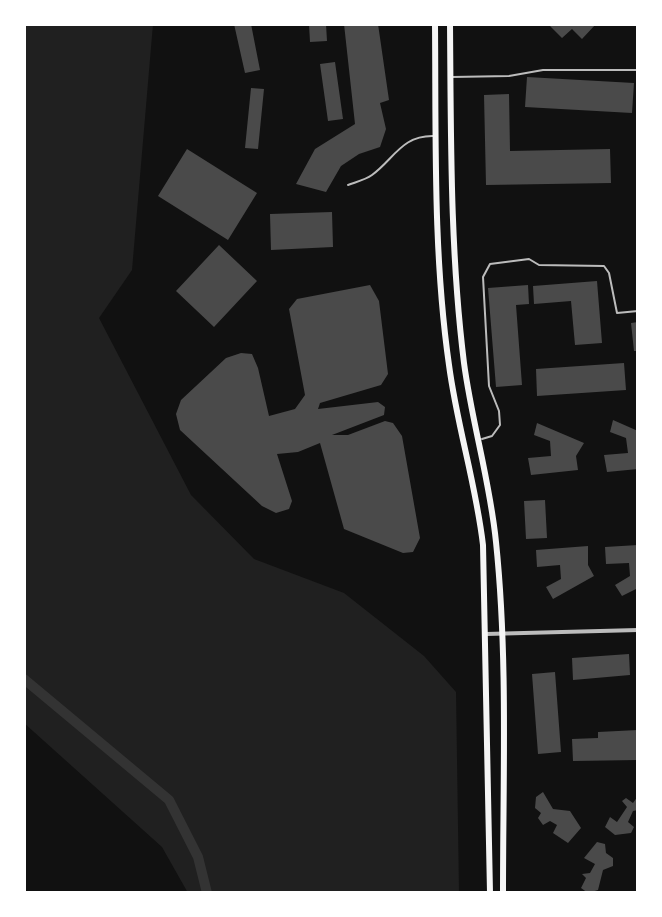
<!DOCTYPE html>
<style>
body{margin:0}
#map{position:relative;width:662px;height:917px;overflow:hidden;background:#111;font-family:Karla,sans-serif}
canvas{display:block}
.frame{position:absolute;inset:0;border:26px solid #fff;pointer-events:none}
</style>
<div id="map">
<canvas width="662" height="917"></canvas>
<div class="frame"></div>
</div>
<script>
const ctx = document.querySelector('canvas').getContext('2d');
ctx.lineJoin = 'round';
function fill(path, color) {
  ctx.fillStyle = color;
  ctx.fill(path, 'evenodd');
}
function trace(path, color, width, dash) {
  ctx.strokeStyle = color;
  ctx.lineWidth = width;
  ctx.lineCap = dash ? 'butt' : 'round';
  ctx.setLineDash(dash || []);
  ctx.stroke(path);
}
fill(new Path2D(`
 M24 24H153L132 270 99 318 191 495 254 559 344 593 424 656 456 692 459 893H188L162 847 24 723Z`), '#202020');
trace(new Path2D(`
 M24 679 169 800 198 857 207 893`), '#333', 10);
fill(new Path2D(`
 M234 24H251L260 70 245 73Z
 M309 24H326L327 41 310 42Z
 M344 24H378L389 100 380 103 386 129 380 147 359 154 341 166 326 192 296 184 315 149 355 124Z
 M552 24H596L582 39 572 29 562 38 550 26Z
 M335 62 343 119 328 121 320 64Z
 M527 77 634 83 632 113 525 107Z
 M251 88 264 89 258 149 245 148Z
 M509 94 510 151 610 149 611 183 486 185 484 95Z
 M187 149 257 193 228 240 158 196Z
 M332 212 333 247 271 250 270 214Z
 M219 245 257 281 214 327 176 291Z
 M597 281 602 343 575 345 571 301 534 304 533 286Z
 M370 285 379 301 388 374 381 385 320 403 318 409 378 402 385 407 384 415 332 435H348L385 421 393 423 402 436 420 538 413 552 403 553 344 529 320 443 298 452 277 454 292 501 289 509 276 513 262 506 180 430 176 414 181 400 226 358 241 353 252 354 258 368 269 416 295 409 305 395 289 309 297 299Z
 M528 285 529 304 516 305 522 385 496 387 488 288Z
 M638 322V351H634L631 323Z
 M624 363 626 390 537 396 536 369Z
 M613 420 638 431V469L607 472 604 455 628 453 626 438 610 432Z
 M537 423 584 443 576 456 578 470 531 475 528 458 551 456 550 441 534 435Z
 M545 500 547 538 526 539 524 501Z
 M638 545V588L622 596 615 585 630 576 629 563 606 564 605 547Z
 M588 546V565L594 576 553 599 546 587 561 579 560 565 537 567 536 550Z
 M629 654 630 675 573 680 572 658Z
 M555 672 561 752 538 754 532 674Z
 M638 730V760L573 761 572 739 598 738V732Z
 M543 792 553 809 570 811 581 828 568 843 553 833 557 825 550 821 543 825 538 818 541 813 535 808 536 797Z
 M638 796V810L633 811 628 822 634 827 631 833 615 835 605 827 610 817 617 822 627 807 622 801 626 798 633 803Z
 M597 842 605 844 606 853 613 858V866L603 870 598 890 588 893 581 888 586 878 582 874 590 873 595 864 584 858Z`), '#4a4a4a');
trace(new Path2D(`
 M452 77 509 76 543 70H638
 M348 185C356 182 365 180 372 175 394 159 402 135 434 136
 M482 439 492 436 500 425 499 411 489 386 483 277 490 264 529 259 539 265 604 266 609 273 617 313 638 311`), '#bcbcbc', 2);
trace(new Path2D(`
 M486 634 638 630`), '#bcbcbc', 4);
trace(new Path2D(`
 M435 24C436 137 433 254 449 365 457 426 476 484 483 545L490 893
 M450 24C451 137 450 251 464 363 472 423 490 481 496 542 508 658 503 777 503 893`), '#f5f5f5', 6);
</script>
